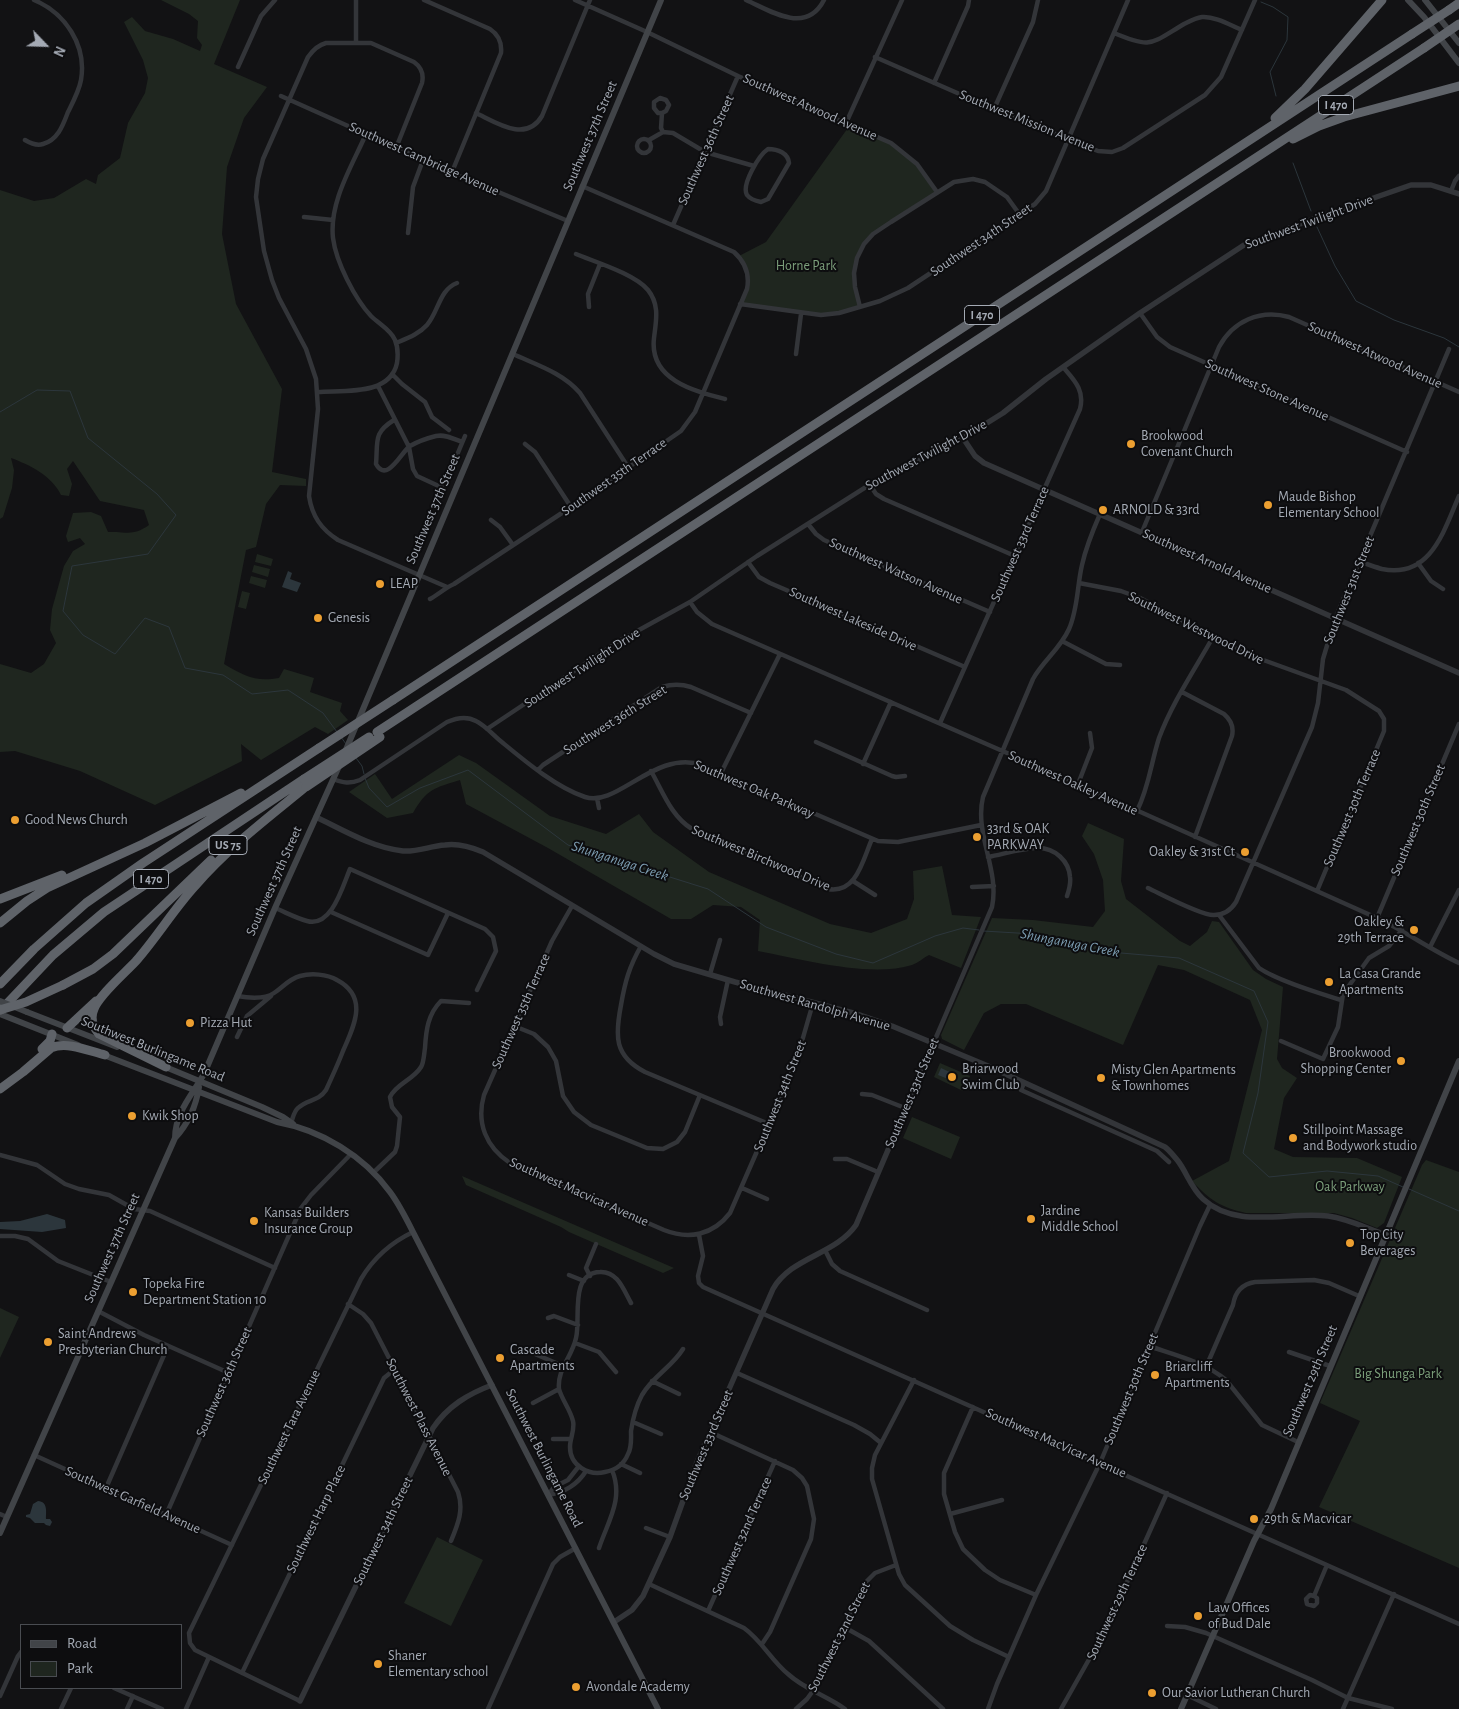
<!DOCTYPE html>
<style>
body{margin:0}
#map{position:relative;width:1459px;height:1709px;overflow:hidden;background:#121214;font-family:"Alegreya Sans",sans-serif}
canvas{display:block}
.legend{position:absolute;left:20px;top:1624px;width:162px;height:65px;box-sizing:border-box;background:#0d0d0f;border:1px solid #494c51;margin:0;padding:6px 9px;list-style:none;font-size:15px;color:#a4aab4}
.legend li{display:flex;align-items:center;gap:10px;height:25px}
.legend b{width:25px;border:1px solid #494c51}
.north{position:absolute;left:20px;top:20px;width:50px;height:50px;-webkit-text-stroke:4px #0d0d0f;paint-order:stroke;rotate:114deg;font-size:14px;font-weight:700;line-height:20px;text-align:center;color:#a4aab4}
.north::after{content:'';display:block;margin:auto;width:18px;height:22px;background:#a4aab4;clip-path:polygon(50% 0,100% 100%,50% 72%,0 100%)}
</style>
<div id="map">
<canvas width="1459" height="1709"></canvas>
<ul class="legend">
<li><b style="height:6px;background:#414448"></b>Road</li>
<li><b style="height:14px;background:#1f261f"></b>Park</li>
</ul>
<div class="north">N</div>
</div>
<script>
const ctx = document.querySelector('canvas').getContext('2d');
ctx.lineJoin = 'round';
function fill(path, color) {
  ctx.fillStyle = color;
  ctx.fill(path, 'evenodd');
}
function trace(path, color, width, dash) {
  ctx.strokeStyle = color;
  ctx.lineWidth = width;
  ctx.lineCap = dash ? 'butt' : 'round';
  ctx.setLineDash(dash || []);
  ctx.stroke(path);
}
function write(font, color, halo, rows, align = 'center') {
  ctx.font = font + ' "Alegreya Sans",sans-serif';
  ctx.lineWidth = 4;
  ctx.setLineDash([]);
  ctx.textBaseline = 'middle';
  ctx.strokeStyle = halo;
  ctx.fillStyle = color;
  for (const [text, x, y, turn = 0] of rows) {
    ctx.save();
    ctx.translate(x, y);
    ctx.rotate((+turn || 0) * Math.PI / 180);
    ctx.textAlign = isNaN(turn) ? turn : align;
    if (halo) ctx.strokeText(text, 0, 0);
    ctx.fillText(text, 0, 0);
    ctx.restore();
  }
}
fill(new Path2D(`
 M161 0H240L214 64 267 87 244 118 227 167 222 234 236 304 282 389 272 472 306 479V486L280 485 266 504 256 547 246 550 224 664C245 676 255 682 279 678L284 669 314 678 310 692 342 703 340 711 348 720 328 734 315 727 261 760 241 744 242 761 155 805 80 771 15 751 0 752V664L31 673 44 664 56 643 50 630 52 609 64 566 73 551 85 544 80 538 68 542 66 536 73 513 91 512 101 516 108 532C127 531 132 537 149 525L144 510 100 501 73 461 67 469 72 484 69 496 61 495C52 476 30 465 11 458L14 470 12 488 3 517 0 519V190L34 201 54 198 86 179 96 184 98 175 120 158 128 123 145 93 148 78 143 60 124 22 132 17 145 31 173 39 200 51 202 45 197 38 198 21 189 14Z
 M850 125 881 138 908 155 937 192 873 234 860 251 854 273 860 307 828 315 740 304C750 281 749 279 739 256L766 242Z
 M257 554 273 559 271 566 255 562Z
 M254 565 270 569 268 577 252 572Z
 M251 576 267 580 265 588 249 583Z
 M242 591 250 593 246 609 238 607Z
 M459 755 476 763 550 816 606 834 639 814 653 832 709 872 830 924 871 933 907 919 914 899 913 871 942 866 952 915 981 917 961 968 929 955C923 958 918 963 912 965 870 978 801 959 758 951L760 920 741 907 713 905 691 919H671L548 848 466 804 460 780C434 788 427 789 413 813L387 818 349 792 375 774 392 799Z
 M1088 823 1124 839 1121 881 1126 899 1180 941 1190 946 1207 932 1212 921 1219 922 1253 970 1266 979 1283 987 1277 1059 1282 1068 1297 1078 1284 1098 1274 1149 1293 1157 1357 1158 1402 1177 1384 1223 1377 1228 1352 1218 1334 1213H1246C1220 1207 1210 1200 1192 1181L1229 1161 1262 1030 1250 1000 1184 970 1158 965 1123 1045 1026 1004H1001L984 1013 964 1050 942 1039 941 1035 992 918 1033 920 1093 927 1105 911 1103 880 1094 854 1082 836Z
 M940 1063 970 1076 963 1091 934 1077Z
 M912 1117 960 1137 951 1159 903 1138Z
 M1426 1160 1459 1172V1568L1319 1507 1360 1421 1320 1403 1422 1165Z
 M462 1176 674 1268 663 1273 569 1232 561 1227 466 1185Z
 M0 1308 19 1317 0 1358Z
 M437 1537 483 1560 451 1626 404 1603Z`), '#1f261f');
fill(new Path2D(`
 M288 571 292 573 290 579 301 583 297 592 282 587Z
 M941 1068 956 1075 953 1081 938 1075Z
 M47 1214 65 1220 66 1228 42 1232 0 1229V1222L20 1221Z
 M38 1501C48 1502 46 1511 46 1519H50L52 1522 50 1526 46 1525 44 1523H35L30 1518 26 1517V1515L30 1514 33 1504Z`), '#2c363c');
trace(new Path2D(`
 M1261 2 1273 7 1288 17 1287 40 1270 72 1276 96
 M1293 163 1311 211
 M1317 227 1335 266 1356 301 1394 320 1444 338 1459 347
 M0 412 37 390 70 391 88 438 157 494 176 515 148 554 72 566 63 611 83 635 115 654 145 618 169 627 185 668 223 675 252 694 288 690 323 713 337 732
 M341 737 346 744
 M356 758 362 766 364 774
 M365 778 369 788 387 807 420 788 468 770 568 845 708 889 766 927 836 954 873 963 935 936 963 928 979 930
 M983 931 1034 934 1098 951 1179 958 1254 991 1268 1022 1258 1093 1243 1153 1269 1177 1327 1171 1378 1176 1403 1187
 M1409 1189 1459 1211`), '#2c363c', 1);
trace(new Path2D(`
 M356 0V42
 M424 0 490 29C499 35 502 43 501 53L452 172
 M575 0 647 32 738 76 891 143 917 164 937 192
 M746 0C771 11 806 35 824 0
 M1114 33C1152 49 1150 44 1184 24 1190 21 1195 18 1202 17 1215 16 1230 25 1242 30
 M875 57 1003 113 1098 151 1112 152 1123 148 1205 95 1221 77 1255 0
 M238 67 261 16 275 0
 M934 83 968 6 969 0
 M281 96 460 176 568 221
 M994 109 1033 22 1038 0
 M476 113C497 123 526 143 542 116L590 0
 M662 113H658L654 108V102L660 98 666 100 669 105 666 111 662 113 661 128 663 132
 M846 123 902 0
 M637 146a7 7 0 1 1 14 0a7 7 0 1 1-14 0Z
 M25 140C30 143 37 146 43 144 58 140 63 125 68 112 73 102 79 91 81 80 87 45 65 13 34 0
 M649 140 663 132 673 133 705 152 754 166
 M396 148 422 83C424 74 421 67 414 62L371 43H326C318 45 313 50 308 57L263 159 258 179 256 197 264 251 272 280 279 298 306 349 316 379 318 409 309 496C312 516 321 529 338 540L447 587
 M768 149C778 149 788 153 789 163L768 199 761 202C756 201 750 199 747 195 741 185 759 155 768 149Z
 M1451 191 1455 181 1459 176
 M304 217 333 220
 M673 225 738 76
 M408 233 413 187 423 160
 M576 254C595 262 635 274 648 290 660 305 656 321 654 338 649 380 694 391 725 399
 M740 304 821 315 839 313 880 301 908 288 1035 204 1046 191 1128 0
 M589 307 588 294 600 264
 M860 307 855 287 854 273 857 258 864 244 873 234 891 222 954 182 973 179 985 182 1007 197 1020 215
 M1140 313 1157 337 1170 347 1407 452
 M396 343C408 338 419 334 427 325 439 311 439 290 457 283
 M513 354C537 365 563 373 580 393L628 467
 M796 354 801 314
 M392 374 402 384 425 402 432 417 449 430
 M378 386 409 447 413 469 417 476 443 488
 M318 392C344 390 390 396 397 363 398 356 398 347 395 340 391 330 379 324 371 316 355 299 336 262 333 238 329 202 352 166 366 134
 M394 420C373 433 378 441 376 464 387 484 402 451 410 446 417 442 428 438 436 436 445 434 454 439 462 442
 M525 444 535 452 571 507
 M870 485 876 494 884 499 1015 556
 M439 498 465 436
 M491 520 500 527 513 545
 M808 524 816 534 824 540 990 612
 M1142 532 1219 347C1233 321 1260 309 1289 317L1459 392
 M748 562 759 577 770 583 965 667
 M1360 562C1367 564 1375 567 1382 569 1431 579 1444 530 1459 496
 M1418 563 1431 581 1443 589
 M1079 583 1121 591 1140 598 1244 653 1346 690 1379 711 1384 719V731L1317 891
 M430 599C439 594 445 588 454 584L571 507 681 431 695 412 747 289C750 274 745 262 734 252L582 186
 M690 602 697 612 712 624 1078 784 1377 918C1405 931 1431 950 1459 963
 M1062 641 1106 664 1120 665
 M1182 692 1224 714C1231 720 1234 727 1232 736L1195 837
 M940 723 1080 409C1085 390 1074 380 1063 367
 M487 729 619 641 690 602 757 556 866 487 963 438
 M816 742 892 776 896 777 905 776
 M863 764 891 702
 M538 770 543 765 662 687C672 684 681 684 691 687L751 713
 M651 771C663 792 671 816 692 829L828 889C857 894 863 859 872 839
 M721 773 780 654
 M333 779C343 783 350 784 360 780L447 722C456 718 467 716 476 721 486 726 494 736 503 743 526 762 556 787 585 797 617 808 655 749 702 765L878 841 898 842 981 825
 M1078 784 1092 748 1090 733
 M597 798 599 808
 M1137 811C1149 787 1151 763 1159 738 1172 703 1195 669 1213 637
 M988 857C1004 854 1022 848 1038 848 1055 848 1069 861 1070 877 1071 883 1069 890 1067 896
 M853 881 875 895
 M972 887 994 886
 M1148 888C1161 894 1202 916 1214 915 1224 915 1231 910 1236 902L1312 727 1318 703 1323 659 1335 619 1449 349
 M572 906 552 941 484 1095C476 1123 486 1147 510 1163L664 1230C689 1240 713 1235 730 1213L796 1062 813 1003
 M275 908C285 912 296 918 307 921 332 928 343 885 350 869L485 929 493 937 496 951 477 990
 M331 912 428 955 448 913
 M1219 915 1259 968C1278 981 1319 993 1341 1000
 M1377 918 1459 724
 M641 946C629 967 625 982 621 1005 615 1036 614 1056 645 1072L769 1124
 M1430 947 1459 890
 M710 974 720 940
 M237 996C248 998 264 1000 274 993 283 987 289 979 300 976 311 973 327 974 337 980 369 997 354 1026 343 1051 338 1064 332 1077 326 1090 318 1102 307 1099 298 1108 294 1111 293 1118 291 1123
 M721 1024 720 1017 728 980
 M514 1026 534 1034 548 1047 556 1061 563 1096 574 1112 591 1125 647 1148 663 1149 677 1142 685 1132 700 1095
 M237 1037 247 1016 271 996
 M1281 1041 1323 1059 1338 1027 1343 994 1369 958 1389 946 1402 930
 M934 1042 992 907C1000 870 974 834 983 797L1033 679C1043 661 1060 649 1069 629 1078 609 1077 586 1082 565 1086 547 1093 530 1100 514
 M1024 1083 1021 1090 1157 1151 1169 1162
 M862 1094 872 1095 905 1108
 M0 1155 37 1165 65 1184 79 1189 109 1195 134 1209 150 1211 275 1268
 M835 1159H847L878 1172
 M373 1173 395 1152 397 1146 400 1117 392 1107 390 1097C396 1084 413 1080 421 1067 424 1062 424 1054 425 1048 426 1030 428 1014 441 1001L469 1003
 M742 1188 767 1199
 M699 1235 703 1256 698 1276 699 1283 703 1287 1459 1624
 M0 1236H15L28 1239 58 1261 111 1282
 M825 1250 832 1264 840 1271 927 1310
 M569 1275 584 1281
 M590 1276 586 1268 596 1244
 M348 1304 363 1314 371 1323 458 1492C464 1510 458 1524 451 1541
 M98 1311 144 1335 229 1373
 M548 1318 554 1316 578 1325
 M575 1343 599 1352 616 1372
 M1149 1346C1175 1355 1205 1362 1226 1380L1262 1425 1298 1442
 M1289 1352 1330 1366
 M535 1354 563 1366
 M1206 1367 1233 1305C1235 1292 1242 1284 1255 1282L1314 1280 1329 1283 1359 1296
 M737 1373 854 1425 870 1434 881 1443
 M914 1380 875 1455 872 1468V1479L899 1574 905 1585 950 1626 973 1640 1009 1657
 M652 1381 679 1394
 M559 1389C562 1400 570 1409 573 1421 575 1430 570 1438 570 1447 570 1466 589 1476 605 1472 616 1470 624 1464 628 1454 632 1447 631 1439 631 1431 633 1418 636 1406 642 1395 653 1376 672 1367 683 1349
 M533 1403 559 1389C557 1369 572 1357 576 1338 581 1319 569 1273 600 1272 618 1271 624 1291 631 1303
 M973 1407 944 1473V1494L955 1532 963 1549 985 1570 1000 1580 1036 1595
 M633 1422 661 1434
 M710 1432 793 1470 802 1478 807 1486 814 1519 811 1539 770 1632 762 1644
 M553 1439H571
 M34 1455 232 1545
 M621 1464 640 1473
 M106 1488 168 1346
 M548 1495C564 1493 578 1484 586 1471
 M548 1495 554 1487 568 1480 579 1466
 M0 1514 7 1517
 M950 1514 1002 1500
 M166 1515 301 1208 311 1195 351 1154
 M646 1528 670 1537
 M599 1548C608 1521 624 1499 612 1470
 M649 1584 744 1628C762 1641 771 1660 788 1674 804 1689 827 1696 845 1709
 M1314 1596 1310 1595 1306 1599 1307 1604 1314 1606 1317 1603V1598L1314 1596 1327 1565
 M708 1611 775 1461
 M1167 1626 1185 1627 1206 1633 1312 1680 1348 1698 1392 1709
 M844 1627 869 1641 943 1709
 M242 1673 384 1378 395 1369
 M114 1688 162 1709
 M1187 1695 1216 1709
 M0 1696 18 1656 21 1652
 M300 1701 195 1650 190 1643 189 1633 361 1279C374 1257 390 1243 413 1232
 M61 1709 71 1688
 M127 1709 133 1696
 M186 1709 209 1657
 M488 1709 553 1564 560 1557 576 1548
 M796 1709 807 1699 818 1684 864 1584 875 1573 896 1565
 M988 1709 997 1684 1036 1595 1100 1463 1200 1226 1210 1205
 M1061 1709 1105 1631 1167 1493
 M1343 1709 1394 1594`), '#333539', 4.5);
trace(new Path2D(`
 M1459 194 1431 185H1411L1316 218 1244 245 1140 313 1046 379 1003 413 963 438 975 456 984 463 1459 673
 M316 817C343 830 373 848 403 851 418 852 430 846 445 845 458 843 471 847 483 852L654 954 674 964 735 982 857 1014 892 1026 988 1066 1165 1147C1170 1151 1174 1156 1178 1161 1187 1173 1191 1188 1203 1199 1237 1230 1287 1211 1328 1216 1349 1219 1366 1228 1386 1235
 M614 1622 632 1610 643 1596 670 1537 697 1462 773 1289C791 1257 835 1255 856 1225L934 1042
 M300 1701 433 1428C448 1406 468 1394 492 1385`), '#333539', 5.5);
trace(new Path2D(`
 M1408 0 1424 17 1459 63
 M1425 0 1459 43
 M345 752 661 0
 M27 1012 117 1047
 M0 1014 78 1045
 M101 1054 277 1122C321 1130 364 1156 390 1192 399 1204 406 1218 413 1232L658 1709
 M163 1066 262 1107 283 1117 293 1124
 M175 1138C175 1113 192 1095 204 1074L275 908 340 764
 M0 1533 175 1138C188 1124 196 1106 199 1087
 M1181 1709 1254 1541 1271 1509 1459 1061`), '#414448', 6);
trace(new Path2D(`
 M1449 10 1459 3
 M1275 118 1305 89 1382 0
 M1293 139 1319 126 1344 117 1459 86
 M393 700 1412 34
 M377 732 1424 48
 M0 899 62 875
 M0 923 27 901 47 888 145 843 241 793
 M0 984 34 949 86 903 143 863 319 748
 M63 985 93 969 113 954 211 860
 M1 1010 53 955 104 912 304 779
 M67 1028 96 1001
 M42 1049 50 1041 52 1034
 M166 1067 99 1034C93 1027 90 1018 94 1009 99 995 125 973 136 961 157 937 174 909 195 886 227 849 265 820 303 789
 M0 1089 23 1072 51 1048C67 1041 89 1051 105 1055`), '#5f6369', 9);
trace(new Path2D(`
 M0 1001 27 1012`), '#414448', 6);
trace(new Path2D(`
 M1412 34 1449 10
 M1424 48 1459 24
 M319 748 393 700
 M304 779 369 737
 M306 787 380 737
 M0 1010 26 1002 63 985`), '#5f6369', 9);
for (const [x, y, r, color] of [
 [1131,444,5,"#ec9f31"],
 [1268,505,5,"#ec9f31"],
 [1103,510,5,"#ec9f31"],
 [380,584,5,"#ec9f31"],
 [318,618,5,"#ec9f31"],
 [15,820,5,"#ec9f31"],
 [977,837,5,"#ec9f31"],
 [1245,852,5,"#ec9f31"],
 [1414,930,5,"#ec9f31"],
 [1329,982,5,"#ec9f31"],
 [190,1023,5,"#ec9f31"],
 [1401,1061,5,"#ec9f31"],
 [952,1077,5,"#ec9f31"],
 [1101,1078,5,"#ec9f31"],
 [132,1116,5,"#ec9f31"],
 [1293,1138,5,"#ec9f31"],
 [1031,1219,5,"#ec9f31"],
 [254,1221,5,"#ec9f31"],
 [1350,1243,5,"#ec9f31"],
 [133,1292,5,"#ec9f31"],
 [48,1342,5,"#ec9f31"],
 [500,1358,5,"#ec9f31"],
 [1155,1375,5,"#ec9f31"],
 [1254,1519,5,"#ec9f31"],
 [1198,1616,5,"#ec9f31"],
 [378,1664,5,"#ec9f31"],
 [576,1687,5,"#ec9f31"],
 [1152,1693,5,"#ec9f31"]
]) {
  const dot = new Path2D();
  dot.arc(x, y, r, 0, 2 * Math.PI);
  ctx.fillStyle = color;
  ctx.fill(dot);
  trace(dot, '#0d0d0f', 2);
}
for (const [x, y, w] of [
 [1336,105,35],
 [982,315,35],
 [228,845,38],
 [151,879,35]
]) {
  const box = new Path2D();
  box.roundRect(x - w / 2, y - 9.5, w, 19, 4);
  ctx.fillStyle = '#0d0d0f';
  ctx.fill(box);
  trace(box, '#a4aab4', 1);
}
write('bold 12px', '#a4aab4', null, [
 ["I 470",1336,105],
 ["I 470",982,315],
 ["US 75",228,845],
 ["I 470",151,879]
]);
write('14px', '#a4aab4', '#0d0d0f', [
 ["Southwest Atwood Avenue",810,107,24],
 ["Southwest Mission Avenue",1027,121,22],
 ["Southwest 37th Street",590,136,-67],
 ["Southwest 36th Street",706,150,-66],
 ["Southwest Cambridge Avenue",424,159,24],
 ["Southwest Twilight Drive",1309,222,-20],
 ["Southwest 34th Street",981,240,-34],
 ["Southwest Atwood Avenue",1375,355,24],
 ["Southwest Stone Avenue",1267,390,24],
 ["Southwest Twilight Drive",926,455,-28],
 ["Southwest 35th Terrace",614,477,-35],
 ["Southwest 37th Street",433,509,-67],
 ["Southwest 33rd Terrace",1020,544,-66],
 ["Southwest Arnold Avenue",1207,561,24],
 ["Southwest Watson Avenue",896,571,24],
 ["Southwest 31st Street",1349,590,-68],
 ["Southwest Lakeside Drive",853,619,24],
 ["Southwest Westwood Drive",1196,628,26],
 ["Southwest Twilight Drive",582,668,-33],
 ["Southwest 36th Street",615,720,-32],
 ["Southwest Oakley Avenue",1073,783,24],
 ["Southwest Oak Parkway",754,789,23],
 ["Southwest 30th Terrace",1352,808,-67],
 ["Southwest 30th Street",1418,820,-67],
 ["Southwest Birchwood Drive",761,858,23],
 ["Southwest 37th Street",274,881,-66],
 ["Southwest Randolph Avenue",815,1005,16],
 ["Southwest 35th Terrace",521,1011,-66],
 ["Southwest Burlingame Road",153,1049,22],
 ["Southwest 33rd Street",912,1093,-67],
 ["Southwest 34th Street",780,1096,-68],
 ["Southwest Macvicar Avenue",579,1192,24],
 ["Southwest 37th Street",112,1248,-66],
 ["Southwest 29th Street",1310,1381,-67],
 ["Southwest 36th Street",224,1382,-66],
 ["Southwest 30th Street",1131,1389,-67],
 ["Southwest Plass Avenue",419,1417,63],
 ["Southwest Tara Avenue",289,1427,-64],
 ["Southwest MacVicar Avenue",1056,1443,24],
 ["Southwest 33rd Street",706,1445,-67],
 ["Southwest Burlingame Road",544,1458,63],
 ["Southwest Garfield Avenue",133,1500,24],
 ["Southwest Harp Place",316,1519,-64],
 ["Southwest 34th Street",383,1531,-64],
 ["Southwest 32nd Terrace",742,1536,-66],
 ["Southwest 29th Terrace",1117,1602,-65],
 ["Southwest 32nd Street",839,1637,-63]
]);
write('14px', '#7c9f7b', '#0d0d0f', [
 ["Horne Park",806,266],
 ["Oak Parkway",1350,1187],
 ["Big Shunga Park",1398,1374]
]);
write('14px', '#a4aab4', '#0d0d0f', [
 ["Brookwood",1141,436],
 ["Covenant Church",1141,452],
 ["Maude Bishop",1278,497],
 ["Elementary School",1278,513],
 ["ARNOLD & 33rd",1113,510],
 ["LEAP",390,584],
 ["Genesis",328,618],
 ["Good News Church",25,820],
 ["33rd & OAK",987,829],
 ["PARKWAY",987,845],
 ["Oakley & 31st Ct",1235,852,"right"],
 ["Oakley &",1404,922,"right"],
 ["29th Terrace",1404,938,"right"],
 ["La Casa Grande",1339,974],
 ["Apartments",1339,990],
 ["Pizza Hut",200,1023],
 ["Brookwood",1391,1053,"right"],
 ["Shopping Center",1391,1069,"right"],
 ["Briarwood",962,1069],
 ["Swim Club",962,1085],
 ["Misty Glen Apartments",1111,1070],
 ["& Townhomes",1111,1086],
 ["Kwik Shop",142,1116],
 ["Stillpoint Massage",1303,1130],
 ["and Bodywork studio",1303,1146],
 ["Jardine",1041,1211],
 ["Middle School",1041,1227],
 ["Kansas Builders",264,1213],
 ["Insurance Group",264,1229],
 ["Top City",1360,1235],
 ["Beverages",1360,1251],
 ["Topeka Fire",143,1284],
 ["Department Station 10",143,1300],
 ["Saint Andrews",58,1334],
 ["Presbyterian Church",58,1350],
 ["Cascade",510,1350],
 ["Apartments",510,1366],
 ["Briarcliff",1165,1367],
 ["Apartments",1165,1383],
 ["29th & Macvicar",1264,1519],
 ["Law Offices",1208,1608],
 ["of Bud Dale",1208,1624],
 ["Shaner",388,1656],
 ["Elementary school",388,1672],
 ["Avondale Academy",586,1687],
 ["Our Savior Lutheran Church",1162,1693]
], 'left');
write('italic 15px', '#7b9baf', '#0d0d0f', [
 ["Shunganuga Creek",620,861,18],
 ["Shunganuga Creek",1070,943,11]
]);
</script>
